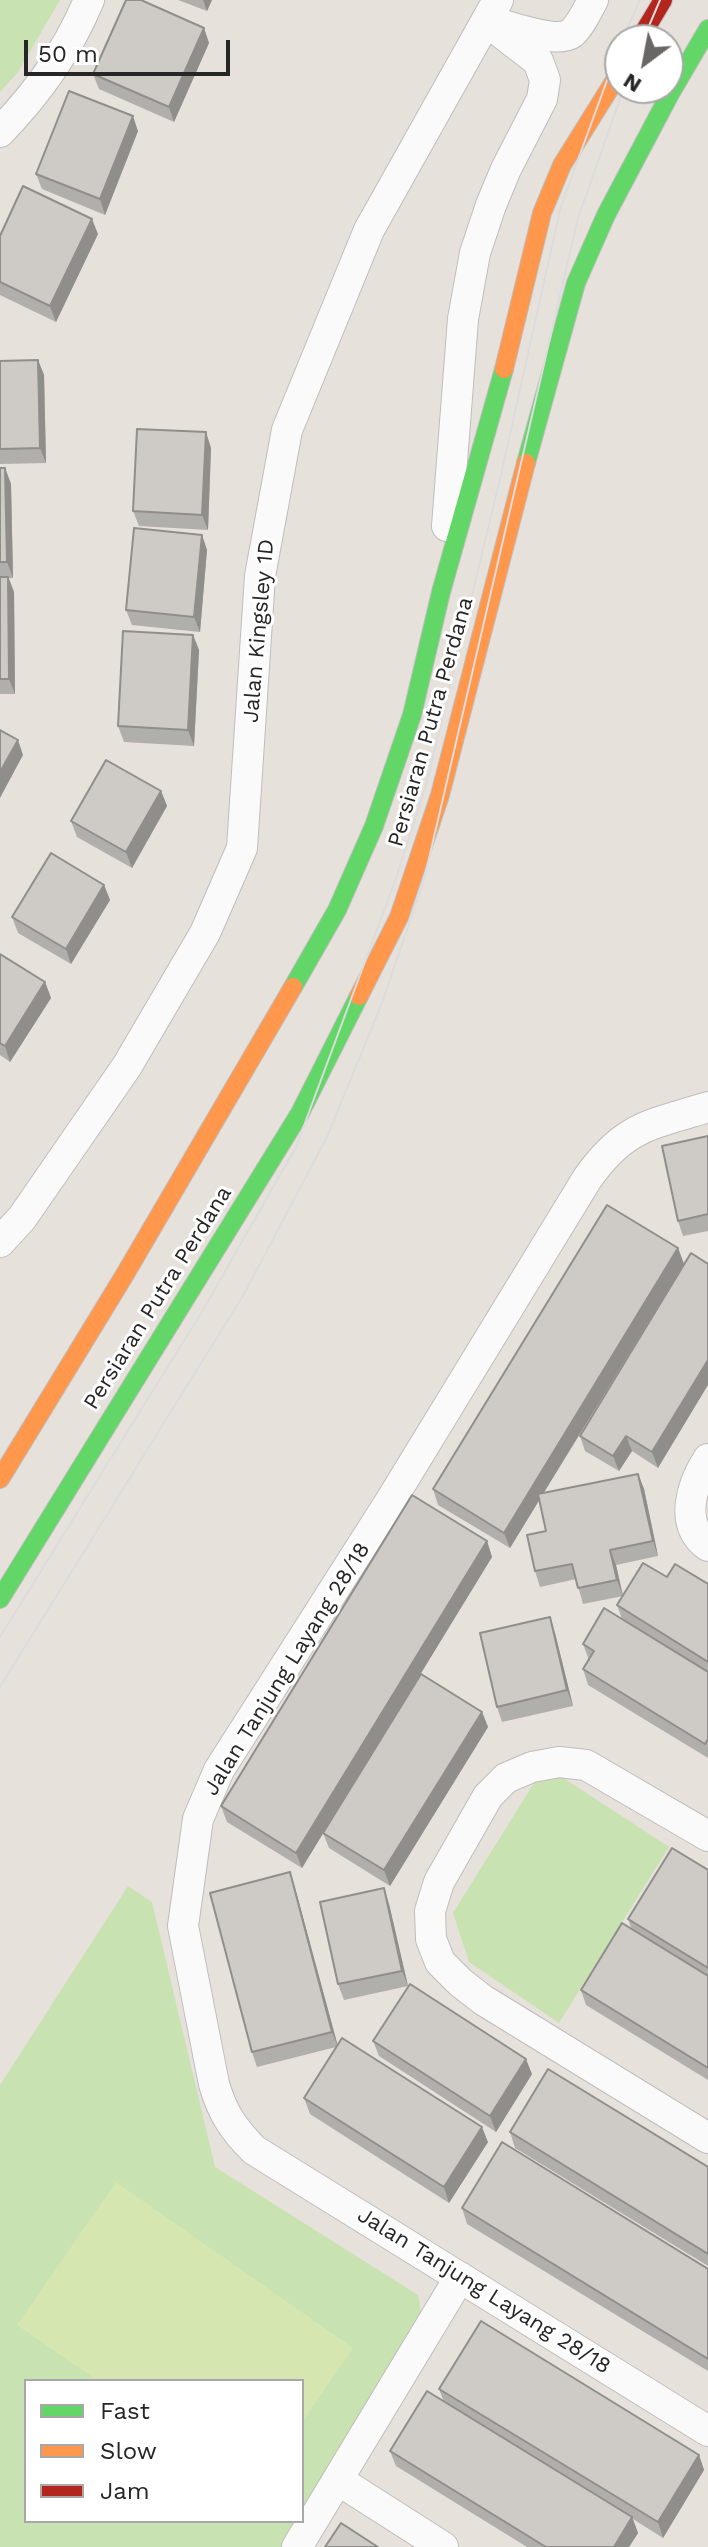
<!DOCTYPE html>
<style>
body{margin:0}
#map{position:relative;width:708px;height:2547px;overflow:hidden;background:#e6e1db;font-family:"Work Sans",sans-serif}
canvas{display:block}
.legend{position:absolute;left:24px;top:2379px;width:280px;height:144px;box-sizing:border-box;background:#fff;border:2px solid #a8a8a8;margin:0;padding:10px 14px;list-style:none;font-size:24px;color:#262626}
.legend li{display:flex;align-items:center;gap:16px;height:40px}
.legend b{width:40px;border:2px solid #a8a8a8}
.north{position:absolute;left:604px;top:24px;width:80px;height:80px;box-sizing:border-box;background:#fff;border:2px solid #a8a8a8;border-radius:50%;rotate:212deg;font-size:22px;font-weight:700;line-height:32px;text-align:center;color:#262626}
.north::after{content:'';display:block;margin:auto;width:28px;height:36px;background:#696765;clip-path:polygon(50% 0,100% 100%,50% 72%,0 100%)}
.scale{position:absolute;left:24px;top:40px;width:206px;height:36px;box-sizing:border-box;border:4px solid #262626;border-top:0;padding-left:10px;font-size:24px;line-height:28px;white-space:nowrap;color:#262626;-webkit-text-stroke:6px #fff;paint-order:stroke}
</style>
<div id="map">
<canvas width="708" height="2547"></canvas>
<ul class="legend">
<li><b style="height:10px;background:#63d668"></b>Fast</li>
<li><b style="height:10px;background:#ff974d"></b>Slow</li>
<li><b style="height:10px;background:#b3261e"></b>Jam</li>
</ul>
<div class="north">N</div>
<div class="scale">50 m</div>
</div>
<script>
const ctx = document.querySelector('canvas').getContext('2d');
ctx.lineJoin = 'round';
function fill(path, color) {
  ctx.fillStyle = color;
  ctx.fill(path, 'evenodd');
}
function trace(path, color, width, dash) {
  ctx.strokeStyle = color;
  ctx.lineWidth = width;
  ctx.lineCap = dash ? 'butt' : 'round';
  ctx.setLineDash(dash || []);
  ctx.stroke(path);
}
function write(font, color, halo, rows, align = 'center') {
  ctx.font = font + ' "Work Sans",sans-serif';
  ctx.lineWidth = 6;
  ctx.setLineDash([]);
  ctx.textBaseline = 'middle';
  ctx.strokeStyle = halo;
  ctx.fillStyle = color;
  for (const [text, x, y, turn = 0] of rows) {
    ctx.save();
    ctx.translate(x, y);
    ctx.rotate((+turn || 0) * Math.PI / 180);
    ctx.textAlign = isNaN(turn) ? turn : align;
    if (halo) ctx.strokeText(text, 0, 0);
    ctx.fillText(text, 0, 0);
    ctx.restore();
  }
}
fill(new Path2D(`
 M0 0H60L18 72 0 92Z
 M559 1775 669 1847 559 2023 469 1962 453 1913 534 1783Z
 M128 1886 152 1902 215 2167 418 2295 422 2317 302 2514V2381H26V2521H298L282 2547H0V2085Z`), '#c9e2b2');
fill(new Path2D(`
 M116 2182 353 2348 302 2422V2381H98L17 2325Z`), '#d6e6b0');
const street = new Path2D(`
 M495 23C513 27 557 44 572 33 581 25 587 11 593 0
 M0 132C39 91 67 52 89 0
 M447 526 463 319 475 253 491 205 506 169 542 99 545 80 538 61 486 21
 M708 1107C650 1125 624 1126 587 1179L391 1500 219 1770 198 1819 183 1926 214 2084C222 2112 233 2129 254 2150L708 2431
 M0 1242 22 1218 127 1066 205 933 242 848 260 576 287 430 369 230 498 0
 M708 1459C692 1484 678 1524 708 1546
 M708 1836 586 1765 559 1762 532 1767 506 1778 488 1796 439 1882 430 1911 431 1939 440 1962 460 1982 483 2000 708 2138
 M338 2480 443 2547
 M297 2547 460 2277`);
const fast = new Path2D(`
 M526 463 576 283 606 215 670 94 708 29
 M293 987 337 910 374 826 412 715 441 592 504 369
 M0 1599 300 1113 359 996`);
const slow = new Path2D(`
 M504 369 542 213 562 165 620 72
 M359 996 399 917 440 795 526 463
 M0 1479 124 1276 293 987`);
const jam = new Path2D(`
 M639 40 663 0`);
trace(street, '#bfbdbd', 32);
trace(fast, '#bfbdbd', 20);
trace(slow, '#bfbdbd', 20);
trace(jam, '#bfbdbd', 20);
trace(street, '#fbfafa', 30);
trace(fast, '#63d668', 18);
trace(slow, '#ff974d', 18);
trace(jam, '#b3261e', 18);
trace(new Path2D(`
 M622 40 640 0
 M643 40 660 0
 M0 1637 203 1310 296 1147 395 881 426 785 500 479 561 206 620 45
 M0 1687 244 1294 327 1137 382 1003 424 880 578 218 624 88`), '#dcdcdd', 2);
fill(new Path2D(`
 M178 0H212L207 11Z
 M204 28 209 43 174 122 99 89 93 74Z
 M138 131 105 215 42 189 36 174Z
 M98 234 56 322 0 295V236Z
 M38 360 44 375 46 463 0 464V361Z
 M211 448 208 530 139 526 133 511Z
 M0 468H5L11 484 13 578H9L14 592 15 694H0Z
 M202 535 207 550 200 632 132 625 126 610Z
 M193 635 199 650 194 746 124 742 118 726Z
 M161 791 167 806 132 868 77 837 71 821Z
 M104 885 110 900 71 964 18 933 12 917Z
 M0 954 45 982 51 998 10 1062 0 1055Z
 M708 1136V1231L683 1236 678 1221Z
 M678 1248 684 1264 543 1493 638 1474 644 1489 658 1556 616 1565 623 1596 583 1604 576 1579 540 1587 535 1571 546 1531 539 1500 510 1548 438 1505 433 1489Z
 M708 1264 658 1468 632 1451 619 1471 585 1451 580 1436Z
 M487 1541 492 1557 350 1789 482 1712 488 1727 390 1886 329 1848 323 1833 302 1868 227 1822 221 1806Z
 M667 1577 708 1584V1758L588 1685 583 1669 589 1660 583 1644 622 1619 617 1605Z
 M555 1633 573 1706 502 1722 497 1707Z
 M708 1870V2080L586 2005 581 1990 632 1930 628 1919Z
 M290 1872 295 1888 338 2046 488 2142 449 2203 310 2114 304 2098 336 2047 257 2067 252 2052Z
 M389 1904 408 1986 344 2000 338 1984Z
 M373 2041 532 2074 496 2132 379 2056Z
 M510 2132 708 2167V2266L515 2148Z
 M462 2208 708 2269V2371L467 2224Z
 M439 2389 699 2455 704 2470 663 2538 633 2519 638 2533 629 2547H527L396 2466 390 2451 444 2402Z`), '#b1afab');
fill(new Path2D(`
 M203 0H212L207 11Z
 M204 28 209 43 174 122 169 107Z
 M133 116 138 131 105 215 100 199Z
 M92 219 98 234 56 322 50 306Z
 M38 360 44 375 46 463 40 448Z
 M206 432 211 448 208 530 202 515Z
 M5 468 11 484 13 578 7 562Z
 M202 535 207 550 200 632 194 617Z
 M8 577 14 592 15 694 9 679Z
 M193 635 199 650 194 746 188 730Z
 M18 740 23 755 0 798V772Z
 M161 791 167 806 132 868 126 852Z
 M104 885 110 900 71 964 66 949Z
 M45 982 51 998 10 1062 5 1046Z
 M678 1248 684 1264 510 1548 504 1533Z
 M708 1360V1385L658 1468 652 1452Z
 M626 1436 632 1451 619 1471 613 1456Z
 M638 1474 644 1489 658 1556 653 1541Z
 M487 1541 492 1557 302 1868 296 1853Z
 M610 1550 616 1565 623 1596 617 1580Z
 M550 1617 555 1633 573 1706 567 1690Z
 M482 1712 488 1727 390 1886 384 1870Z
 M290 1872 295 1888 338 2047 332 2032Z
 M384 1888 389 1904 408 1986 402 1971Z
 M526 2059 532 2074 496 2132 490 2116Z
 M482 2127 488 2142 449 2203 444 2187Z
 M699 2455 704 2470 663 2538 658 2522Z
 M632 2517 638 2533 629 2547H614Z`), '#908e8b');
const building = new Path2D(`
 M126 0H141L204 28 169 107 93 74Z
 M69 91 133 116 100 199 36 174Z
 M23 186 92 219 50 306 0 282V236Z
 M38 360 40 448 0 449V361Z
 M137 429 206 432 202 515 133 511Z
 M0 468H5L7 562H0Z
 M134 528 202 535 194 617 126 610Z
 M0 577H8L9 679H0Z
 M123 631 193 635 188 730 118 726Z
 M0 730 18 740 0 772Z
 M106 760 161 791 126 852 71 821Z
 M51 853 104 885 66 949 12 917Z
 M0 954 45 982 5 1046 0 1043Z
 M708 1136V1214L678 1221 662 1146Z
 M607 1205 678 1248 504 1533 433 1489Z
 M691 1253 708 1264V1360L652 1452 626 1436 613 1456 580 1436Z
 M638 1474 653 1541 610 1550 617 1580 578 1588 572 1564 535 1571 527 1535 546 1531 538 1494Z
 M412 1495 487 1541 296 1853 221 1806Z
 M643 1563 667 1577 675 1564 708 1584V1662L617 1605Z
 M604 1608 708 1672V1739L705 1744 583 1669 594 1651 583 1644Z
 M550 1617 567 1690 497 1707 480 1633Z
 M421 1674 482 1712 384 1870 323 1833Z
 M672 1848 708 1870V1968L628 1919Z
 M290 1872 332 2032 252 2052 210 1893Z
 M384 1888 402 1971 338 1984 320 1902Z
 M622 1923 708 1976V2068L581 1990Z
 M410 1984 526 2059 490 2116 373 2041Z
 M342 2038 482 2127 444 2187 304 2098Z
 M548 2069 708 2167V2254L510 2132Z
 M502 2142 708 2269V2359L462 2208Z
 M481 2321 699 2455 658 2522 439 2389Z
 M427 2391 632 2517 614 2547H546L390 2451Z
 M341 2523 378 2547H325Z`);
fill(building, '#cecbc7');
trace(building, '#908e8b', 2);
write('22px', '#262626', '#fff', [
 ["Jalan Kingsley 1D",259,631,-85],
 ["Persiaran Putra Perdana",431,722,-74],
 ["Persiaran Putra Perdana",158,1298,-58],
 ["Jalan Tanjung Layang 28/18",287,1669,-58],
 ["Jalan Tanjung Layang 28/18",484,2291,32]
]);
</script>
